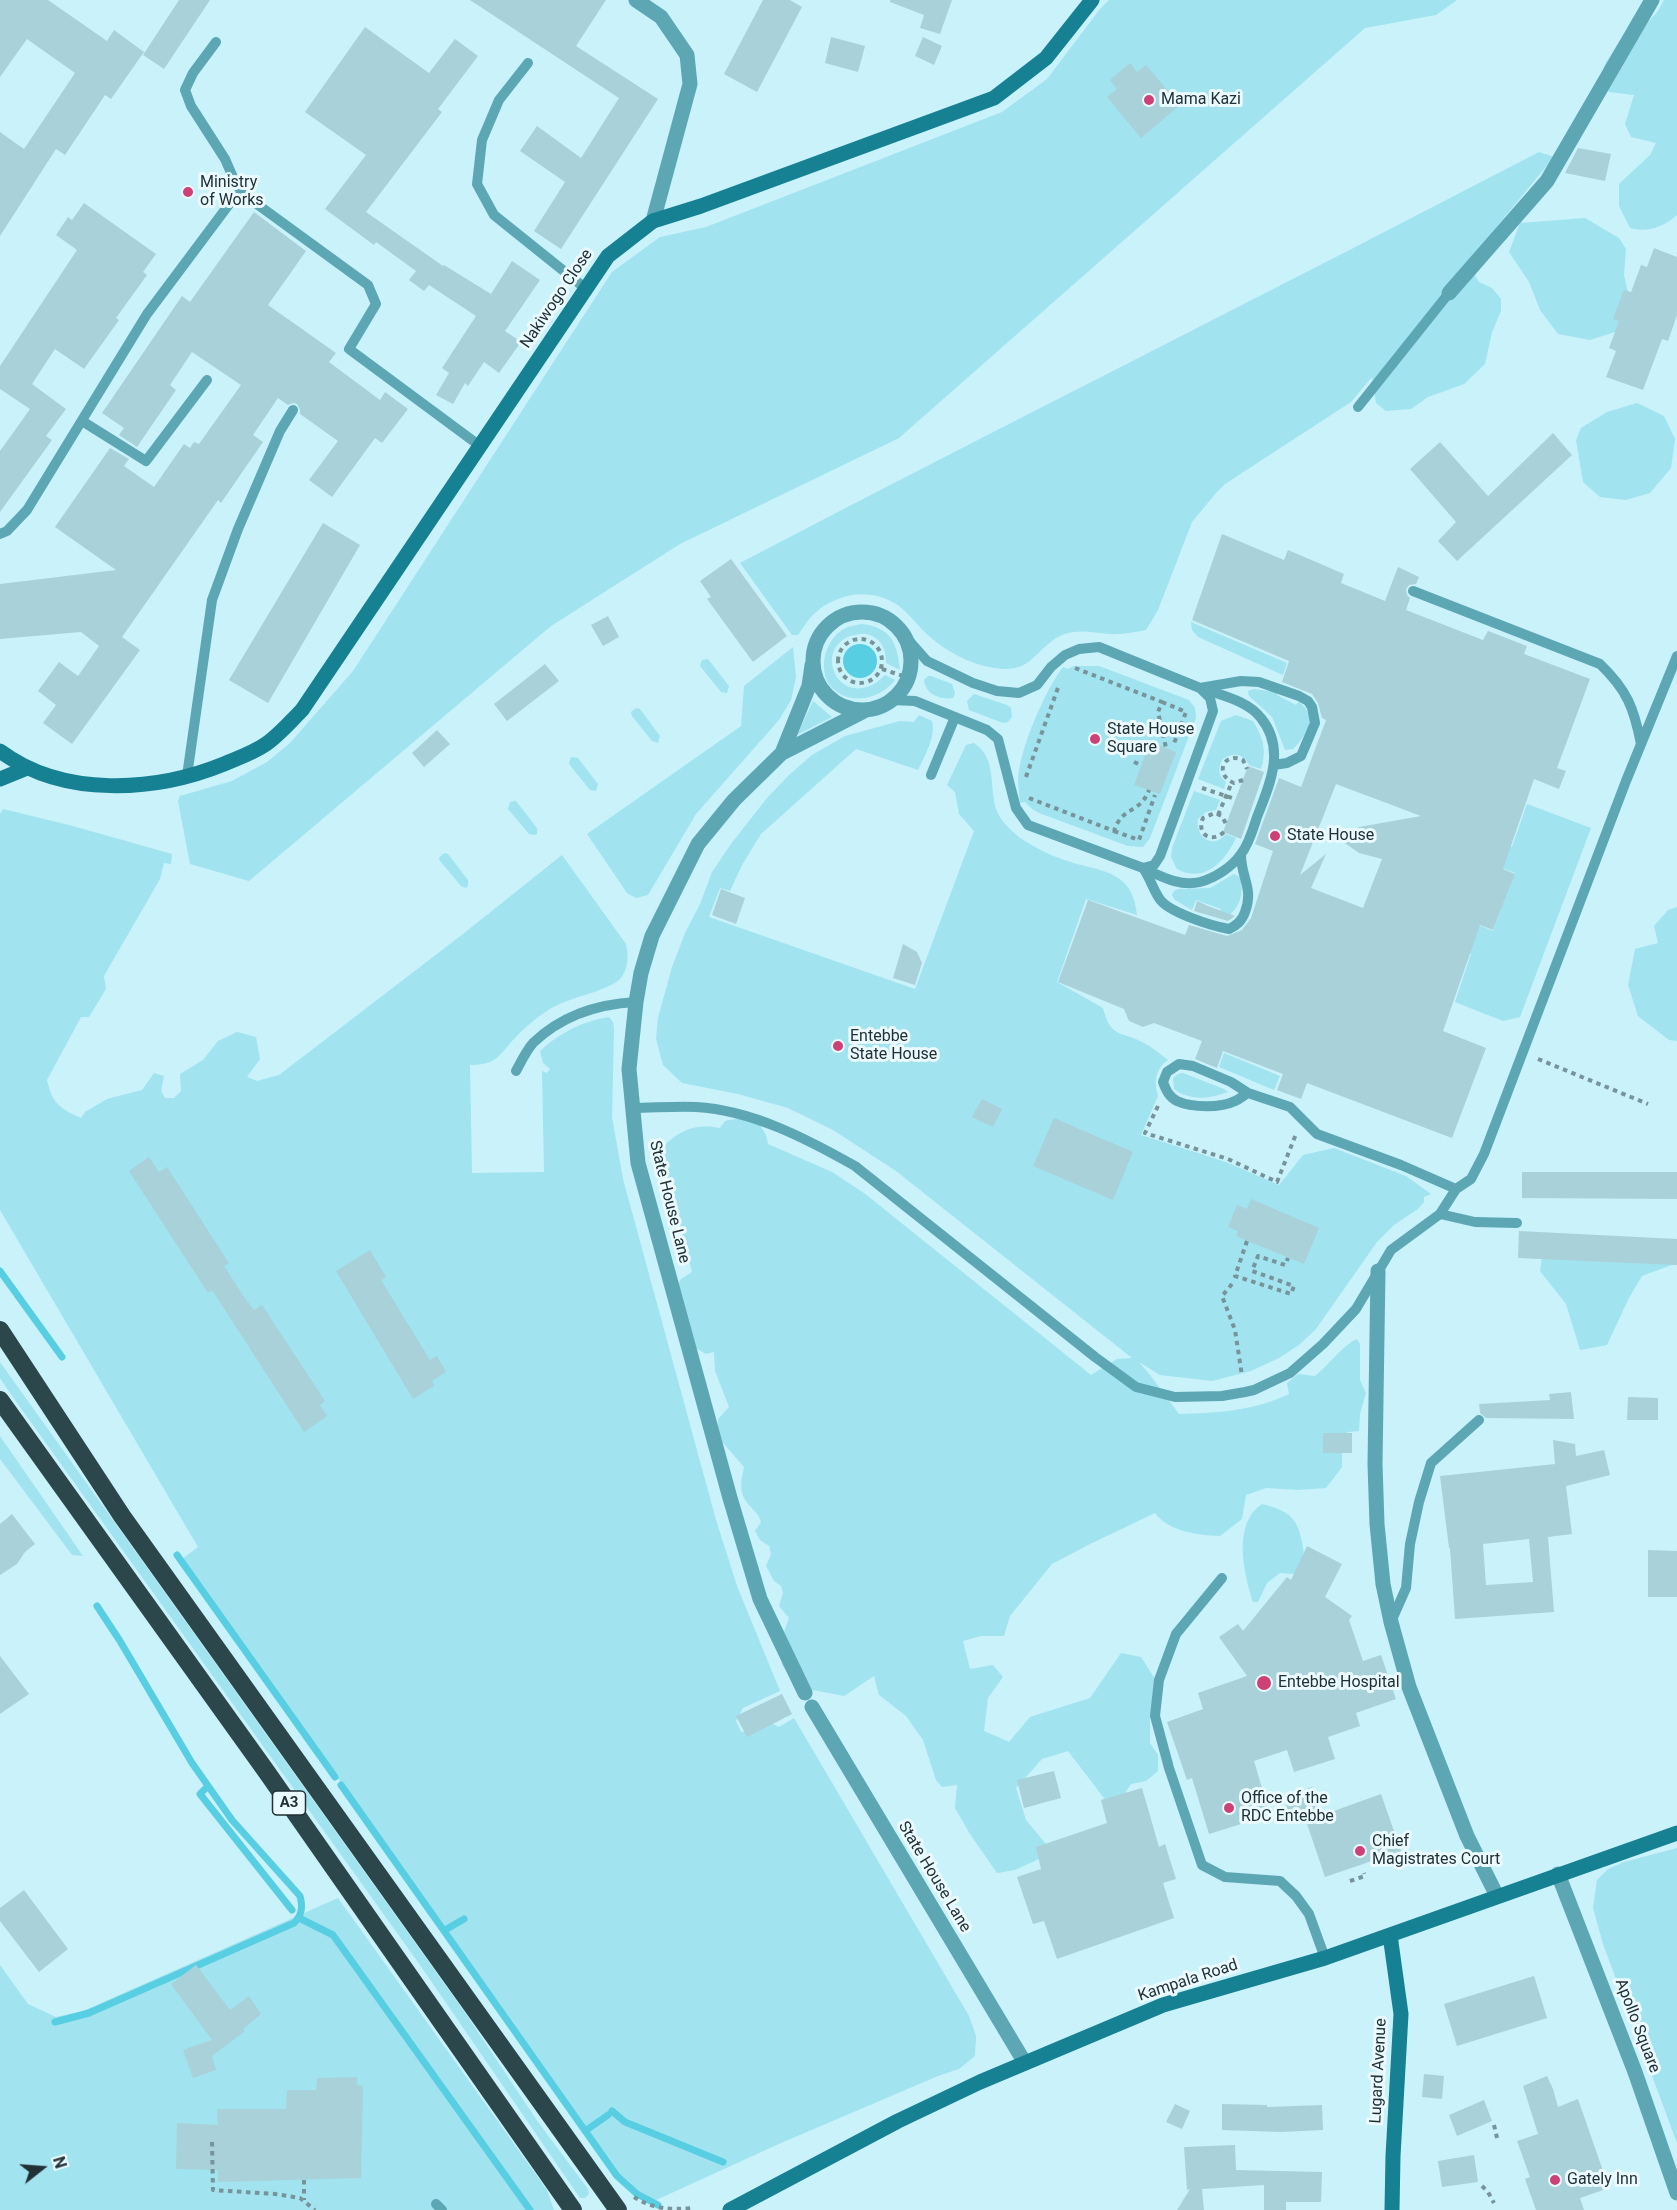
<!DOCTYPE html>
<style>
body{margin:0}
#map{position:relative;width:1677px;height:2210px;overflow:hidden;background:#c9f2fb;font-family:Roboto,sans-serif}
canvas{display:block}
.north{position:absolute;left:12px;top:2138px;width:60px;height:60px;-webkit-text-stroke:4px #eafafe;paint-order:stroke;rotate:73deg;font-size:16px;font-weight:700;line-height:24px;text-align:center;color:#213135}
.north::after{content:'';display:block;margin:auto;width:21px;height:27px;background:#213135;clip-path:polygon(50% 0,100% 100%,50% 72%,0 100%)}
</style>
<div id="map">
<canvas width="1677" height="2210"></canvas>
<div class="north">N</div>
</div>
<script>
const ctx = document.querySelector('canvas').getContext('2d');
ctx.lineJoin = 'round';
function fill(path, color) {
  ctx.fillStyle = color;
  ctx.fill(path, 'evenodd');
}
function trace(path, color, width, dash) {
  ctx.strokeStyle = color;
  ctx.lineWidth = width;
  ctx.lineCap = dash ? 'butt' : 'round';
  ctx.setLineDash(dash || []);
  ctx.stroke(path);
}
function write(font, color, halo, rows, align = 'center') {
  ctx.font = font + ' Roboto,sans-serif';
  ctx.lineWidth = 6;
  ctx.setLineDash([]);
  ctx.textBaseline = 'middle';
  ctx.strokeStyle = halo;
  ctx.fillStyle = color;
  for (const [text, x, y, turn = 0] of rows) {
    ctx.save();
    ctx.translate(x, y);
    ctx.rotate((+turn || 0) * Math.PI / 180);
    ctx.textAlign = isNaN(turn) ? turn : align;
    if (halo) ctx.strokeText(text, 0, 0);
    ctx.fillText(text, 0, 0);
    ctx.restore();
  }
}
fill(new Path2D(`
 M1109 0H1457L1436 15 1365 28 899 438 680 544 551 626 249 881 190 864 178 801 180 796 232 781 267 762 290 743 353 671 612 272 660 237 706 227 1002 112 1047 79 1100 9Z
 M1664 0H1677V215C1663 227 1648 233 1630 228L1619 206V184L1650 155 1656 143 1631 137 1625 124 1634 95 1609 92 1601 75 1605 64 1617 45 1642 28 1658 11Z
 M1539 152 1554 157 1467 263 1479 282 1492 288 1501 299V311L1492 332 1485 364 1464 384 1428 397 1411 409 1386 411 1376 403 1372 377 1351 402 1225 484 1216 493 1192 522 1158 610 1146 630C1134 632 1122 635 1110 634 1092 633 1077 628 1060 636 1038 647 1032 671 1002 669 978 667 954 656 935 641 921 631 912 616 899 606 873 587 838 592 815 613 808 619 803 628 798 635H792L740 563C1006 424 1274 290 1539 152Z
 M1585 218 1619 238 1626 249 1624 275 1631 306 1618 331 1590 340 1558 334 1540 310 1529 282 1509 252 1520 223Z
 M1637 403 1664 416 1675 439 1671 468 1650 493 1626 500 1600 497 1583 482 1576 440 1581 428 1607 412Z
 M1191 622 1287 663 1283 675 1198 637 1192 630Z
 M862 624C891 628 897 642 900 670L886 663C886 652 883 641 872 636 865 632 858 634 850 636 815 650 836 700 870 686 876 684 880 679 885 675L895 680C882 697 856 705 837 692 815 678 823 640 844 629 849 626 856 625 862 624Z
 M793 647 796 677 791 700 779 720 696 814 648 895 636 898 627 893 587 834 741 726 744 686Z
 M708 659 729 686 727 693 721 692 700 666 702 660Z
 M1074 666H1099L1189 700 1195 708 1196 718 1150 838 1143 847 1128 846 1039 813 1032 809 1025 802 1020 803C1019 792 1017 781 1019 770 1024 740 1045 691 1063 667L1068 669Z
 M928 676H931L952 684 955 693 953 698C940 700 925 694 924 680Z
 M1253 689 1277 692V695L1296 705 1299 701C1303 705 1309 712 1310 718 1310 728 1300 743 1293 749L1285 750 1272 717 1249 696 1248 691Z
 M974 694 1007 705 1011 708 1012 717 1008 722 1003 723 969 710 967 701Z
 M813 701 832 717 797 735Z
 M636 708 640 709 660 736 658 743 652 741 632 716 631 712Z
 M919 715 932 721C936 737 925 755 918 770L856 749 761 834 742 865 730 891 720 888 709 917 915 989 974 831 959 814 955 792 947 785 966 745 974 743C997 758 989 786 996 809 1001 822 1012 832 1023 840 1036 848 1050 855 1064 860 1100 872 1133 869 1137 915L1086 899 1057 982 1103 1008C1111 1039 1120 1030 1144 1043 1152 1047 1160 1054 1168 1060 1155 1069 1154 1083 1158 1096L1141 1135 1226 1162 1279 1185 1303 1155 1334 1148 1406 1176 1431 1194 1424 1197V1202L1418 1209 1394 1225 1377 1242 1316 1329 1299 1345 1279 1358 1251 1371 1212 1381 1160 1375 1139 1362 1150 1375 1179 1414C1218 1413 1253 1411 1289 1394L1287 1383 1298 1374 1315 1376C1328 1366 1344 1344 1357 1339L1360 1344V1380L1366 1393 1360 1414 1359 1431 1348 1432 1342 1438V1467L1326 1488 1298 1490 1266 1488 1246 1495 1242 1519 1220 1536C1198 1535 1169 1532 1155 1513L1090 1544 1052 1564 1010 1616 1004 1636H981L963 1641 970 1669 993 1665 1003 1677 988 1698 984 1731 1009 1742 1030 1717 1090 1698 1121 1653 1141 1657 1155 1679 1150 1720V1743L1158 1755V1771L1146 1781 1131 1784 1120 1801 1107 1802 1068 1751 1042 1759 1016 1788 1026 1820 1046 1844 1050 1854 1015 1870 997 1873 970 1834 955 1808 957 1785 942 1787 936 1780 923 1740 906 1716 879 1695 874 1676 844 1696 797 1687 782 1665 781 1640 789 1618 779 1606 783 1593 781 1586 774 1581 766 1566 771 1554 769 1546 760 1540 755 1531 761 1522C758 1513 755 1512 749 1505 738 1492 741 1482 744 1467L718 1437V1419L729 1407 715 1371 714 1352 706 1354 694 1347 670 1301 681 1279 692 1272 662 1156V1148C678 1130 697 1123 720 1128L725 1121 740 1118 758 1122 766 1135 768 1144 832 1172 864 1193 1091 1375 1117 1359 1132 1358 896 1171 833 1130 788 1108 738 1094 682 1083 663 1065 656 1039 658 1018 672 967 685 933 700 904 712 872 731 844 767 798 789 775 812 755 845 736 900 721 914 722Z
 M1236 715 1253 721C1263 737 1267 751 1261 769L1249 765C1244 753 1233 752 1223 759 1217 768 1218 776 1226 782L1224 789 1198 779 1221 721Z
 M571 757 578 758 598 784 596 791 590 790 569 764Z
 M1194 791 1220 800 1216 810 1206 812 1198 819C1195 837 1213 850 1226 834L1236 838C1225 861 1205 884 1177 869L1171 857 1172 848Z
 M516 801 537 828V834L534 835 529 834 508 809 510 802Z
 M1527 804 1591 828 1520 1017 1503 1021 1455 1002 1471 954 1416 931 1426 903 1493 931 1515 873 1446 847 1455 827 1512 847Z
 M3 809 69 825 172 854 171 864 164 863 160 879 104 976 106 989 89 1017H81L47 1080C52 1103 60 1109 81 1118L85 1112 107 1099 142 1090 154 1073 164 1076 161 1091 165 1098H174L181 1091 180 1074 203 1060 218 1041 237 1032 256 1037 260 1059 247 1077 257 1081 279 1075 463 934 562 855 626 944C629 956 628 970 620 979 607 992 566 997 547 1011 536 1018 524 1028 515 1038 499 1055 497 1065 470 1065L472 1173 544 1172 542 1071 547 1073 550 1069 543 1063 540 1051C559 1033 583 1021 609 1017L613 1022 614 1029 612 1117 623 1179 716 1520 737 1586 780 1691 743 1708 736 1721 741 1732 752 1730 769 1722 779 1727 794 1718 969 2016 976 2036 975 2056 959 2069 938 2076 781 2143 654 2201C623 2191 605 2157 587 2132L610 2115 609 2113 586 2130 447 1932 457 1925V1922L445 1929 182 1559 198 1547 0 1210V814Z
 M444 853 448 854 468 880V886L466 888 461 886 440 861 439 858Z
 M1234 874 1240 877C1244 892 1241 904 1230 915L1219 917 1221 909 1196 900 1192 910 1175 900 1172 895 1174 891 1178 889 1210 888Z
 M1677 907V1041L1669 1040 1638 1016 1628 985 1635 949 1658 943 1654 926 1668 910Z
 M1224 1053 1280 1076 1274 1090 1219 1067Z
 M1183 1073 1224 1089 1228 1092C1211 1099 1189 1101 1174 1089L1173 1078 1178 1074Z
 M1544 1244 1677 1263 1642 1276 1629 1298 1607 1345 1580 1350 1566 1304 1540 1271Z
 M0 1362 466 2014 538 2122 588 2189 589 2194 585 2198H580L420 1965 10 1393 0 1378Z
 M0 1436 83 1556 72 1555 0 1459Z
 M1262 1504C1273 1507 1289 1511 1295 1522 1304 1537 1306 1568 1305 1584L1293 1574 1280 1573 1267 1583 1258 1602H1253C1244 1573 1232 1524 1262 1504Z
 M1677 1848V2143L1603 1944 1593 1908 1597 1880 1608 1869 1624 1862Z
 M338 1898 547 2190 554 2210H0V1965L28 2004 56 2017 83 2011Z`), '#a1e3ef');
fill(new Path2D(`
 M843 661a17 17 0 1 1 34 0a17 17 0 1 1-34 0Z`), '#58cee3');
trace(new Path2D(`
 M0 1271 62 1357
 M177 1555 335 1777
 M341 1785 617 2176 637 2194 658 2205
 M208 1786 200 1794 292 1910
 M299 1918 333 1935 530 2210
 M445 1930 464 1919
 M55 2022 89 2013 294 1923C302 1915 303 1907 300 1896L232 1820 192 1763 120 1641 97 1606
 M612 2111 625 2122 723 2162
 M585 2131 608 2115`), '#58cee3', 7);
fill(new Path2D(`
 M0 0H48L107 41 114 30 144 52 111 99 105 95 65 155 56 149 0 236V132L24 149 75 73 27 39 0 77Z
 M179 0H210L164 69 143 55Z
 M470 0H606L576 46 658 99 561 249 534 231 565 182 520 151 537 126 581 158 619 98Z
 M763 0H790L802 7 757 92 724 74Z
 M890 0H952L940 34 920 28 924 15 890 2Z
 M365 27 429 73 455 39 478 56 438 109 442 112 366 212 443 266 444 265 491 294 512 261 540 280 505 331 521 342 499 373 484 362 468 386 465 383 453 404 436 395 449 373 442 368 476 316 429 285 424 291 409 280 416 271 376 242 374 245 325 209 366 155 305 112Z
 M831 37 865 46 858 72 825 63Z
 M923 37 942 46 934 65 915 56Z
 M1130 63 1137 72 1146 65 1180 105 1141 138 1107 97 1117 89 1110 80Z
 M1578 148 1611 154 1605 181 1565 173Z
 M84 203 156 254 143 272 147 275 116 318 119 320 84 369 55 349 32 384 66 409 46 436 52 440 0 512V451L30 409 0 389V366L77 250 56 235 68 217 72 220Z
 M254 212 306 251 268 305 336 353 329 362 380 400 385 392 408 409 382 443 375 438 332 497 309 480 338 441 300 414V410L297 404 293 403 288 405 278 398 253 435 263 442 221 503 218 500 122 637 140 650 72 744 43 723 56 705 38 691 59 662 78 676 99 646 81 632 0 639V584L116 570 55 527 110 448 129 459 124 466 154 487 184 444 190 448 194 442 199 444 241 385 192 352 170 385 176 390 137 447 119 435 124 428 102 413 182 296 190 302Z
 M1654 248 1677 257V315L1668 341 1662 339 1643 390 1606 377 1616 351 1609 348 1619 321 1613 319 1624 290 1631 292 1641 265 1647 267Z
 M1553 433 1572 455 1457 561 1438 541 1456 522 1410 469 1440 442 1488 496Z
 M323 523 360 545 268 703 229 680Z
 M1222 534 1284 560 1288 550 1344 574 1341 583 1385 601 1398 567 1419 577 1416 584 1409 585 1406 589 1407 595 1410 598 1406 610 1483 640 1488 631 1527 646 1524 654 1590 679 1557 768 1566 771 1559 789 1534 779 1503 869 1515 874 1493 930 1480 925 1443 1031 1486 1048 1452 1138 1307 1083 1301 1099 1277 1090 1283 1074 1223 1051 1217 1068 1195 1059 1202 1041 1154 1023 1143 1027 1129 1021 1124 1009 1058 982 1088 900 1185 935 1189 925 1227 936 1242 930 1251 918 1273 851 1255 844 1279 778 1301 787 1326 720 1322 718 1318 703 1312 694 1282 682 1289 661 1192 620ZM1336 784 1421 816 1359 827 1342 841 1359 853 1382 859 1363 908 1311 888 1326 854 1300 875Z
 M731 559 787 636 753 662 707 599 711 597 700 581Z
 M608 616 619 637 603 646 591 625Z
 M545 664 559 681 507 721 494 704Z
 M437 730 450 744 424 767 412 753Z
 M1150 742 1176 752 1160 794 1134 785Z
 M1248 766 1264 772 1241 839 1223 832Z
 M721 889 745 898 736 924 712 915Z
 M1197 901 1208 906 1235 916 1228 921 1194 911Z
 M903 944 917 952 922 963 915 985 893 978Z
 M982 1099 1002 1109 993 1127 972 1117Z
 M1054 1118 1133 1152 1113 1200 1033 1166Z
 M149 1157 159 1172 167 1167 229 1263 224 1266 244 1297 254 1310 262 1305 325 1401 320 1405 327 1416 304 1432 212 1290 208 1293 129 1171Z
 M1522 1172H1677V1199L1522 1198Z
 M1251 1199 1319 1228 1304 1264 1236 1236 1238 1231 1228 1227 1237 1205 1247 1209Z
 M1519 1231 1677 1239V1265L1518 1258Z
 M370 1250 386 1277 381 1280 430 1360 437 1356 446 1372 432 1381 434 1386 413 1399 336 1271Z
 M1571 1392 1574 1419 1486 1418 1480 1413 1479 1404 1550 1400 1549 1394Z
 M1628 1397 1658 1398V1420H1627Z
 M1323 1433H1352V1453H1323Z
 M1553 1440 1575 1444 1576 1456 1604 1450 1610 1475 1566 1486 1572 1534 1548 1537 1554 1612 1455 1619 1450 1548H1449L1440 1476 1555 1464ZM1529 1539 1533 1582 1486 1585 1483 1544Z
 M12 1514 35 1544 25 1552 17 1564 0 1575V1524Z
 M1307 1546 1342 1564 1325 1597 1352 1616 1349 1620 1363 1661 1381 1655 1396 1699 1356 1713 1360 1726 1328 1737 1335 1759 1294 1772 1287 1750 1254 1761 1270 1815 1209 1834 1192 1778 1187 1780 1167 1722 1203 1709 1198 1693 1247 1676 1219 1637 1238 1624 1243 1631 1287 1577 1291 1580Z
 M1648 1550 1677 1551V1597H1648Z
 M0 1656 29 1694 0 1714Z
 M782 1694 792 1714 747 1737 736 1716Z
 M1054 1771 1061 1798 1024 1808 1017 1780Z
 M1312 1787 1318 1808 1290 1818 1284 1797Z
 M1142 1788 1159 1847 1165 1844 1176 1879 1163 1883 1174 1918 1057 1959 1044 1921 1033 1924 1017 1877 1041 1869 1036 1847 1107 1823 1101 1800Z
 M1381 1794 1401 1851 1325 1877 1306 1821Z
 M24 1890 68 1949 39 1972 0 1921V1908Z
 M196 1965 230 2010 249 1996 261 2014 243 2029 245 2031 212 2056 216 2070 193 2078 183 2050 212 2040 171 1984Z
 M1534 1976 1547 2018 1457 2046 1444 2004Z
 M1424 2074 1444 2076 1442 2099 1422 2097Z
 M1547 2076 1553 2089 1558 2107 1578 2099 1609 2188 1580 2198 1584 2210H1536L1525 2179 1530 2177 1517 2141 1538 2134 1523 2086Z
 M357 2077V2085L363 2086 361 2178 218 2182V2170L176 2169 177 2123 218 2125 217 2109H286L287 2090H316L317 2078Z
 M1484 2100 1492 2121 1457 2136 1449 2115Z
 M1175 2104 1190 2111 1182 2129 1166 2122Z
 M1222 2104 1267 2105V2107L1322 2105 1323 2130 1281 2132 1222 2130Z
 M1235 2145 1236 2170 1322 2172 1321 2202H1286V2210H1264V2185L1202 2189 1204 2210H1177L1190 2189 1187 2190 1184 2147Z
 M1474 2155 1478 2182 1442 2187 1438 2161Z`), '#a9d1d9');
trace(new Path2D(`
 M838 661a22 22 0 1 1 44 0a22 22 0 1 1-44 0Z
 M1075 668 1162 702 1158 712 1166 748
 M882 669 909 678
 M1162 702 1186 712 1173 746
 M1134 762 1141 765
 M1026 777 1059 685
 M1243 780 1234 783C1214 775 1223 751 1243 760L1247 769
 M1202 788 1235 799
 M1029 798 1114 831C1122 806 1140 814 1149 790
 M1218 815 1232 782
 M1114 831 1139 840 1155 795
 M1224 832C1211 844 1196 834 1203 818L1215 813 1222 816 1226 824
 M1538 1059 1648 1104
 M1158 1106 1145 1133 1228 1159 1277 1182 1296 1134
 M1247 1241 1235 1276 1291 1294 1294 1286 1252 1271 1258 1256 1285 1265 1288 1258
 M1232 1284 1222 1296 1235 1330 1242 1376
 M1350 1881 1365 1876 1364 1873
 M1494 2125 1497 2138
 M212 2142 213 2190 275 2194 300 2198 315 2210
 M304 2180V2200
 M1482 2186 1488 2192 1494 2203
 M634 2197C653 2209 670 2210 692 2208L693 2210`), '#77949a', 4, [4.5, 4.5]);
trace(new Path2D(`
 M216 42 193 73 185 90 191 106 225 159 239 191 368 285 376 304 349 349 480 446
 M528 63 499 100 482 140 477 184 494 215 585 288
 M1358 407 1449 293
 M82 421 146 461 207 380
 M0 534 7 531 27 510 147 314 239 191
 M1413 591 1600 664C1627 690 1634 708 1641 744
 M1200 688 1241 681 1259 682 1299 696 1308 701 1312 707 1315 723 1301 756 1287 763 1274 765
 M892 700 915 701 987 730 998 739 1016 808 1028 825 1143 868 1154 865 1160 856 1213 711 1210 698 1200 688 1099 647 1079 649 1065 655 1051 667 1037 685 1019 693 997 691 973 683 927 661 904 635
 M931 775 955 717
 M187 776 212 600 238 529 280 431 293 410
 M1143 868C1161 876 1179 887 1200 882 1215 878 1232 867 1241 854 1249 844 1253 829 1257 817 1270 784 1286 749 1261 718 1248 701 1223 696 1204 689
 M1143 868C1150 878 1153 889 1159 898 1167 912 1212 926 1229 929 1237 925 1242 921 1245 912 1254 888 1241 878 1241 855
 M516 1071C521 1062 526 1051 533 1043 561 1016 598 1004 636 1002
 M1248 1093C1244 1095 1240 1099 1235 1101 1221 1108 1192 1108 1177 1101 1169 1097 1166 1090 1163 1082L1167 1072 1179 1064 1193 1066 1231 1082 1248 1093 1290 1107 1317 1134 1401 1165 1456 1189
 M632 1108C653 1108 675 1106 696 1107 752 1110 807 1139 855 1166L1095 1357 1136 1387 1175 1397 1222 1396 1245 1392 1254 1390 1290 1373 1323 1344 1356 1309 1391 1250 1440 1214 1456 1189 1471 1179 1484 1154 1626 781 1677 656
 M1440 1214 1475 1222 1517 1223
 M1222 1578 1176 1634 1159 1680 1155 1716 1169 1768 1202 1865 1225 1877 1280 1881 1296 1896 1309 1914 1325 1958
 M1391 1622 1406 1588 1410 1544 1419 1502 1431 1463 1479 1420
 M436 2204 442 2210`), '#5da7b5', 10);
trace(new Path2D(`
 M636 0 661 17 687 55 690 84 653 221
 M1449 293 1547 181 1652 0
 M813 661a49 49 0 1 1 98 0a49 49 0 1 1-98 0Z
 M782 753 864 711
 M1378 1271 1375 1464 1377 1524 1383 1584 1391 1622 1409 1687 1467 1836 1497 1896
 M805 1693 760 1599 730 1498 638 1163 629 1069 636 1002 641 973 652 936 698 844 734 800 782 753 809 686 812 665
 M812 1707 1025 2063
 M1558 1874 1635 2072 1677 2193`), '#5da7b5', 15);
trace(new Path2D(`
 M0 751C63 798 155 792 224 764 238 758 253 753 266 744 279 735 291 721 302 710L608 256 653 221 701 206 994 98 1046 58 1092 0
 M0 779 27 768
 M1390 1935 1401 2014 1393 2156 1392 2210
 M730 2210 898 2121 980 2082 1163 2005 1325 1958 1677 1833`), '#168192', 15);
trace(new Path2D(`
 M0 1330 122 1516 618 2210
 M0 1400 266 1771 573 2210`), '#2c474c', 18);
for (const [x, y, r, color] of [
 [1149,100,6,"#cd4176"],
 [188,192,6,"#cd4176"],
 [1095,739,6,"#cd4176"],
 [1275,836,6,"#cd4176"],
 [838,1046,6,"#cd4176"],
 [1264,1683,8,"#cd4176"],
 [1229,1808,6,"#cd4176"],
 [1360,1851,6,"#cd4176"],
 [1555,2180,6,"#cd4176"]
]) {
  const dot = new Path2D();
  dot.arc(x, y, r, 0, 2 * Math.PI);
  ctx.fillStyle = color;
  ctx.fill(dot);
  trace(dot, '#eafafe', 2);
}
for (const [x, y, w] of [
 [289,1803,33]
]) {
  const box = new Path2D();
  box.roundRect(x - w / 2, y - 12, w, 24, 4.5);
  ctx.fillStyle = '#eafafe';
  ctx.fill(box);
  trace(box, '#213135', 1.5);
}
write('bold 15px', '#213135', null, [
 ["A3",289,1803]
]);
write('16px', '#213135', '#eafafe', [
 ["Mama Kazi",1161,100],
 ["Ministry",200,183],
 ["of Works",200,201],
 ["State House",1107,730],
 ["Square",1107,748],
 ["State House",1287,836],
 ["Entebbe",850,1037],
 ["State House",850,1055],
 ["Entebbe Hospital",1278,1683],
 ["Office of the",1241,1799],
 ["RDC Entebbe",1241,1817],
 ["Chief",1372,1842],
 ["Magistrates Court",1372,1860],
 ["Gately Inn",1567,2180]
], 'left');
write('16px', '#213135', '#eafafe', [
 ["Nakiwogo Close",557,299,-56],
 ["State House Lane",669,1202,76],
 ["State House Lane",934,1877,59],
 ["Kampala Road",1188,1981,-18],
 ["Apollo Square",1637,2026,69],
 ["Lugard Avenue",1379,2071,-87]
]);
</script>
